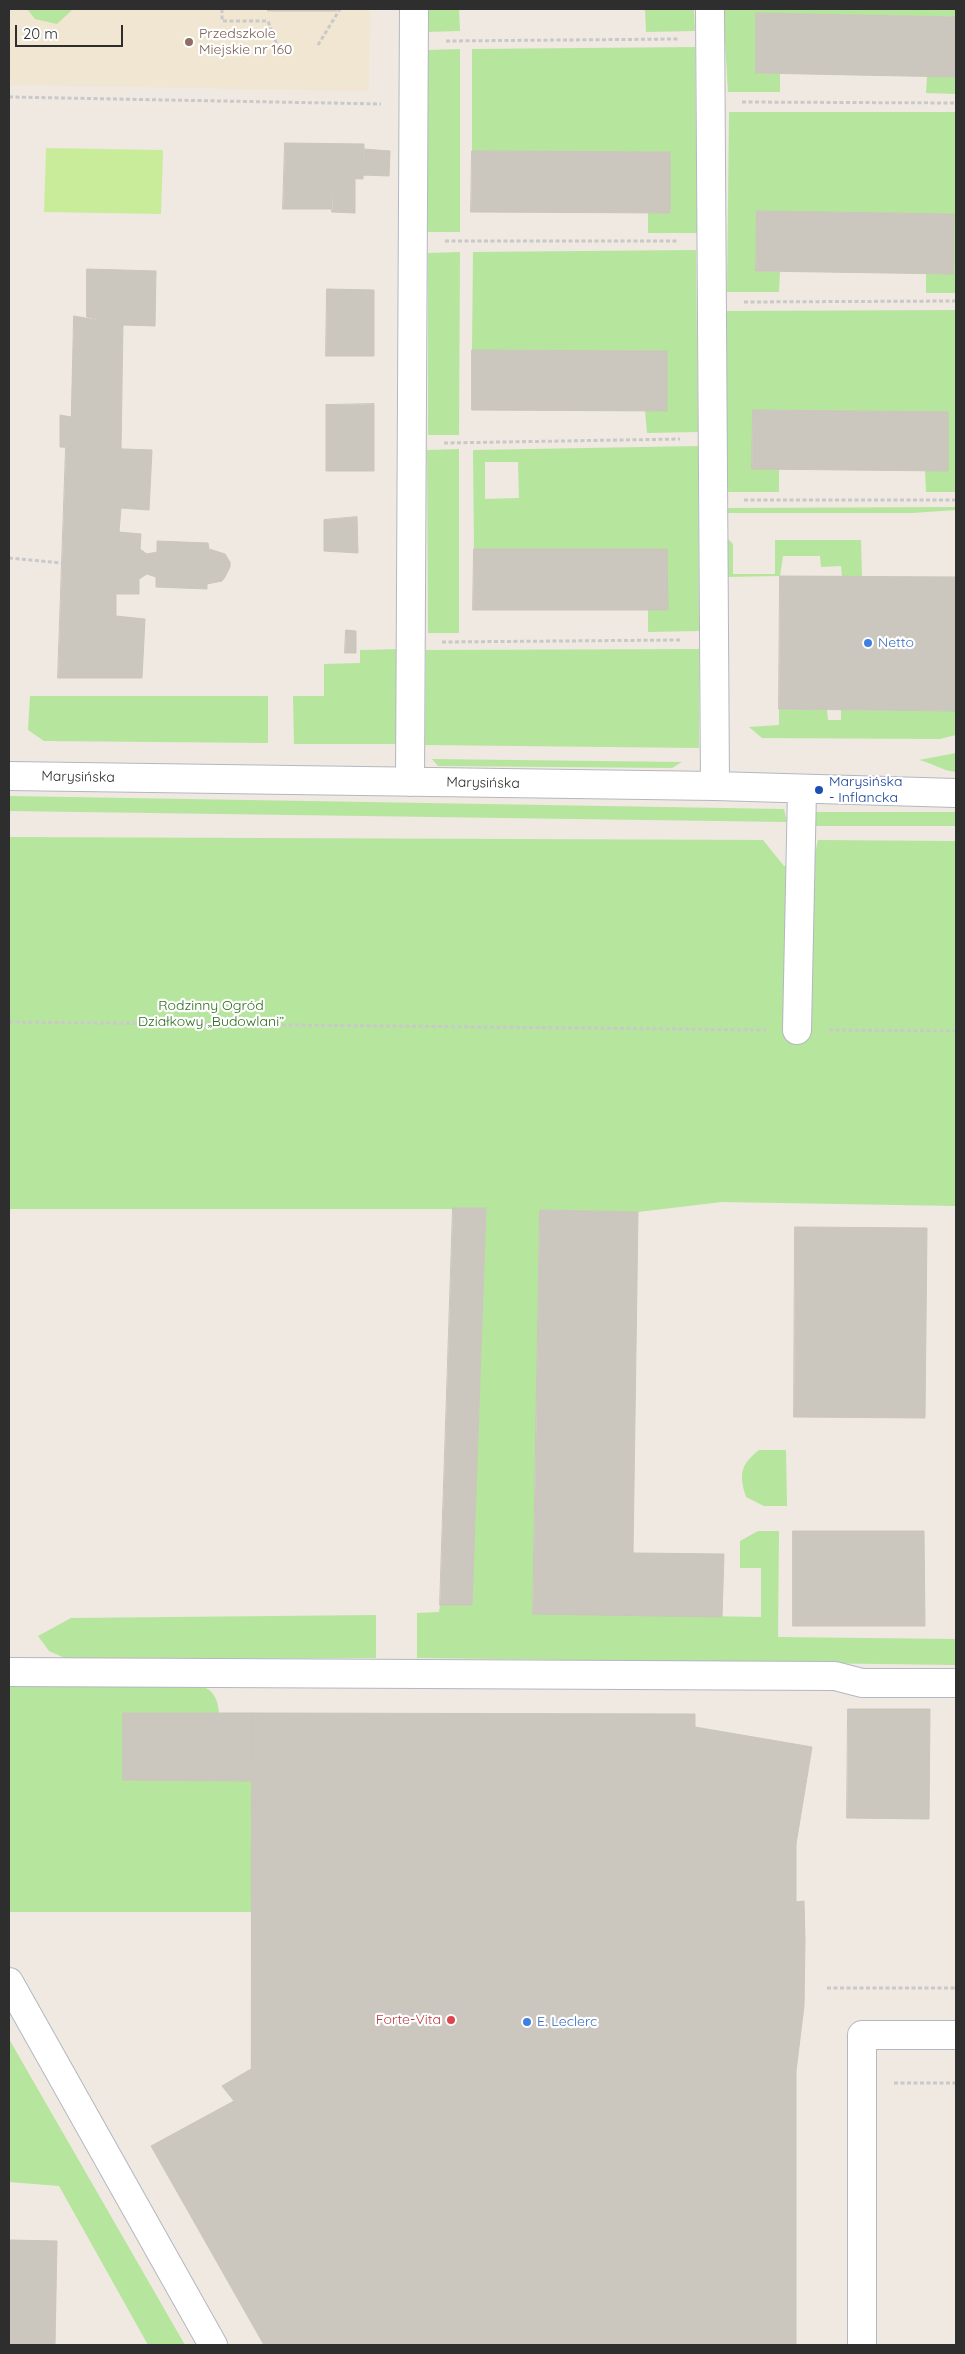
<!DOCTYPE html>
<meta charset="utf-8">
<style>
body{margin:0}
#map{position:relative;width:965px;height:2354px;overflow:hidden;background:#efe9e1;font-family:Quicksand,sans-serif}
canvas{display:block}
.frame{position:absolute;inset:0;border:10px solid #2e2e2e;pointer-events:none}
.scale{position:absolute;left:15px;top:25px;width:108px;height:22px;box-sizing:border-box;border:2px solid #2e2e2e;border-top:0;padding-left:6px;font-size:15px;line-height:18px;white-space:nowrap;color:#2e2e2e;-webkit-text-stroke:4px #fff;paint-order:stroke}
</style>
<div id="map">
<canvas width="965" height="2354"></canvas>
<div class="frame"></div>
<div class="scale">20 m</div>
</div>
<script>
const ctx = document.querySelector('canvas').getContext('2d');
ctx.lineJoin = 'round';
function fill(path, color) {
  ctx.fillStyle = color;
  ctx.fill(path, 'evenodd');
}
function trace(path, color, width, dash) {
  ctx.strokeStyle = color;
  ctx.lineWidth = width;
  ctx.lineCap = dash ? 'butt' : 'round';
  ctx.setLineDash(dash || []);
  ctx.stroke(path);
}
function write(font, color, halo, rows, align = 'center') {
  ctx.font = font + ' Quicksand,sans-serif';
  ctx.lineWidth = 4.5;
  ctx.setLineDash([]);
  ctx.textBaseline = 'middle';
  ctx.strokeStyle = halo;
  ctx.fillStyle = color;
  for (const [text, x, y, turn = 0] of rows) {
    ctx.save();
    ctx.translate(x, y);
    ctx.rotate((+turn || 0) * Math.PI / 180);
    ctx.textAlign = isNaN(turn) ? turn : align;
    if (halo) ctx.strokeText(text, 0, 0);
    ctx.fillText(text, 0, 0);
    ctx.restore();
  }
}
fill(new Path2D(`
 M9 9H383L370 10 369 91 9 85Z`), '#f0e6d1');
fill(new Path2D(`
 M27 9H73L57 24 35 19Z
 M427 9H459L460 31 427 32Z
 M645 9H694L695 31 646 32Z
 M723 9H956V17L757 13 756 73 780 74V92H728Z
 M695 47 697 233H648V213L670 212V152L472 151V49Z
 M460 49V232H428L427 50Z
 M927 76 956 77V94L926 93Z
 M729 112H956V293H926V274H953V214L758 211 756 271 780 272 779 292H727Z
 M696 250 698 432 647 433 645 411 667 410V351L472 350 473 252Z
 M460 252 459 435H428V253Z
 M956 310V492H926L925 471H948V412L753 410 752 469H779V492H727V311Z
 M698 446 699 631 648 632V610L667 609V549H474L473 450ZM485 462H518L519 498 485 499Z
 M459 449V633H428L427 450Z
 M956 507V510L912 513H727V508Z
 M723 539H728L733 544V574H775V540H861L862 577H842L841 566 821 567 820 556H783L780 576 727 577Z
 M400 649 401 744H294L293 696H324V664L360 663V650Z
 M699 649V748L425 745 426 650Z
 M30 696H268V743L44 741 28 730Z
 M779 709 827 710 828 720H841V710L956 711V735L940 739 762 738 749 727 779 725Z
 M956 753V772C943 771 932 763 919 760Z
 M432 759 682 762 672 768 438 766Z
 M9 796 784 809 787 822 9 811Z
 M815 812H956V826H815Z
 M9 837 763 840 784 866H812L818 840 956 841V1206L722 1202 638 1212 540 1210 533 1613 761 1617V1568H740V1541L758 1531H779L778 1637 956 1639V1665L417 1658V1613L439 1612 440 1605 472 1604 486 1209H9Z
 M759 1450H786L787 1506H764L746 1497C739 1474 740 1465 759 1450Z
 M376 1615V1658L67 1659 49 1651 38 1636 71 1618Z
 M9 1686H201C214 1690 218 1700 219 1713H123V1780L252 1781 251 1912H9Z
 M9 2039 185 2345H148L59 2186 9 2182Z`), '#b6e59e');
fill(new Path2D(`
 M46 148 163 150 161 214 44 212Z`), '#c9ec9a');
const building = new Path2D(`
 M268 9H336L337 11H268Z
 M756 13 956 17V77L756 73Z
 M285 143 364 144 363 179 333 178V209H283Z
 M363 149 390 151 389 176 363 175Z
 M472 151 670 152V213L471 212Z
 M333 178H355V213L332 212Z
 M757 211 954 214 953 274 756 271Z
 M87 269 156 271 155 326 123 325 87 317Z
 M327 289 374 290V356H326Z
 M74 316 123 325 121 449 60 447V415L71 417Z
 M472 350 667 351V411L472 410Z
 M374 404V471H326V405Z
 M753 410 948 412V471L752 469Z
 M66 447 152 450 149 510 121 508 119 532 141 534 140 549 147 554 157 552V541L208 543 209 549 225 554 230 562V567L225 577 222 581 207 584V589L156 587V577L147 574 139 579V594H116V616L145 619 142 678H58Z
 M357 517 358 553 324 551V520Z
 M474 549H667L668 610H473Z
 M780 576 956 577V711L779 709Z
 M346 630 356 631V653H345Z
 M453 1208H486L472 1605H440Z
 M540 1210 638 1212 633 1553 724 1554 722 1617 533 1614Z
 M795 1227 927 1228 925 1418 794 1417Z
 M793 1531H924L925 1626H793Z
 M848 1709H930L929 1819 847 1818Z
 M123 1713H252V1781L123 1780Z
 M252 1713 695 1714V1727L812 1747 796 1844V1902L804 1901 805 1941 804 2006 796 2071V2345H264L151 2146 234 2101 222 2086 251 2069Z
 M9 2240 57 2241 55 2345H9Z`);
fill(building, '#cbc7bf');
trace(building, '#cbc5ba', 1);
const minor = new Path2D(`
 M710 9 715 786
 M9 776 715 786 956 793
 M410 782 414 9
 M797 1030 802 790
 M9 1672 835 1676 862 1683H956
 M9 1982 213 2345
 M862 2345V2035H956`);
trace(minor, '#b4b7c1', 30);
trace(new Path2D(`
 M222 9V21H268L277 45
 M446 41 679 39
 M318 45 340 9
 M9 97 381 104
 M742 102 956 103
 M445 241H678
 M744 302 956 301
 M444 443 680 439
 M744 500H956
 M9 558 62 563
 M442 642 681 640
 M9 1022 766 1030
 M829 1030 956 1031
 M827 1988H956
 M894 2083H956`), '#c9c9c9', 3, [4, 2.5]);
trace(minor, '#fff', 28);
for (const [x, y, r, color] of [
 [189,42,5,"#8d6e63"],
 [868,643,5,"#3f7fe0"],
 [819,790,5,"#1a4fb4"],
 [451,2020,5,"#e0444e"],
 [527,2022,5,"#3f7fe0"]
]) {
  const dot = new Path2D();
  dot.arc(x, y, r, 0, 2 * Math.PI);
  ctx.fillStyle = color;
  ctx.fill(dot);
  trace(dot, '#fff', 2);
}
write('14px', '#785e54', '#fff', [
 ["Przedszkole",199,34],
 ["Miejskie nr 160",199,50]
], 'left');
write('14px', '#366cbe', '#fff', [
 ["Netto",878,643],
 ["E. Leclerc",537,2022]
], 'left');
write('14px', '#2e2e2e', '#fff', [
 ["Marysińska",78,777,1],
 ["Marysińska",483,783,1]
]);
write('14px', '#164399', '#fff', [
 ["Marysińska",829,782],
 ["- Inflancka",829,798]
], 'left');
write('14px', '#2c6e1b', '#fff', [
 ["Rodzinny Ogród",211,1006],
 ["Działkowy „Budowlani”",211,1022]
]);
write('14px', '#be3a42', '#fff', [
 ["Forte-Vita",441,2020]
], 'right');
</script>
